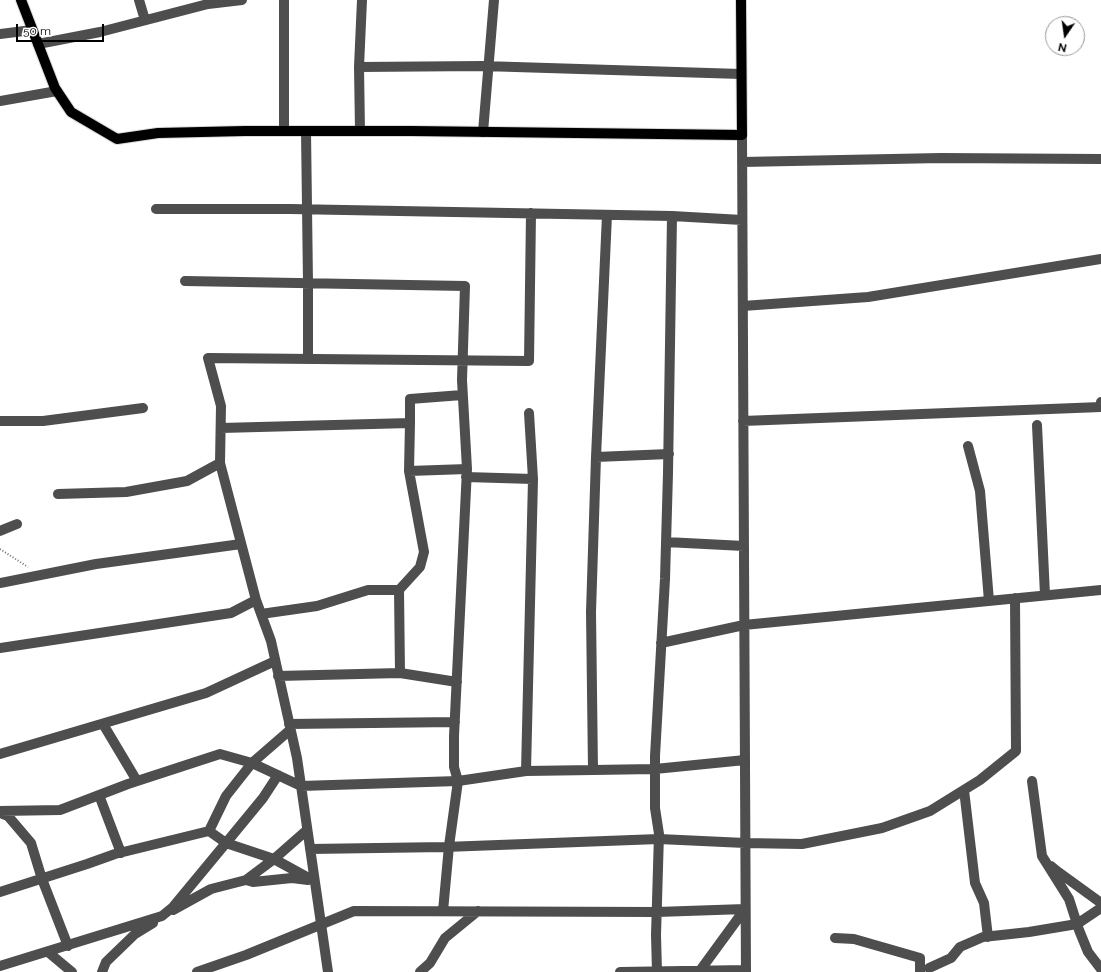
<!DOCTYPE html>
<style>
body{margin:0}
#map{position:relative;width:1101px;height:972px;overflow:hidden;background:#fff;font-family:Raleway,sans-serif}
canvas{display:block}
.north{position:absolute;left:1045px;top:16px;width:40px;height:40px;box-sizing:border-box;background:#fff;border:1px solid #999;border-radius:50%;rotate:193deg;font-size:11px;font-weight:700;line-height:16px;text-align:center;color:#000}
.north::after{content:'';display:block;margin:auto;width:14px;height:18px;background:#000;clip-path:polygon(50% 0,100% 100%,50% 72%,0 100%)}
.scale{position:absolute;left:16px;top:24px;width:88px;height:18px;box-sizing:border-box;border:2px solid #000;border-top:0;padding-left:5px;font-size:12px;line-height:14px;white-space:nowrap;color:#000;-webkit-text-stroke:3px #fff;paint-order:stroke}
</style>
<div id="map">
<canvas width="1101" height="972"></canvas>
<div class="north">N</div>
<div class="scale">50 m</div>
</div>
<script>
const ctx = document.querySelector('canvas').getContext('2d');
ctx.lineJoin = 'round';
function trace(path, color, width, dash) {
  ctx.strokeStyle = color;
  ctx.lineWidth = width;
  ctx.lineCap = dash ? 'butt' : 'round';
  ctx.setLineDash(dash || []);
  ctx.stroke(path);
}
const major = new Path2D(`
 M21 0 55 88 71 112 117 139 158 133 245 131H411L742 135 741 0`);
trace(major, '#dbdbdb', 12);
trace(new Path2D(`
 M0 549 28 567`), '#707070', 2, [1, 2]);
trace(new Path2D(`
 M139 0 145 20
 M284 0V131
 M0 34 32 30
 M38 44 100 32 208 4 242 0
 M359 67 483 66 741 74
 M0 101 57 91
 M306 131 308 283V359
 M360 131 359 67 362 0
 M483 132 494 0
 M742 135 746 972
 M742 162 941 158 1101 159
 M156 209H290L672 216
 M607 215 596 457 591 612 593 770 655 769 745 760
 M185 281 465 286 462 380 467 469 454 736V767L458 781 449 846 443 911
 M743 306 868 297 1101 259
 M0 421H43L143 408
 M743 421 1101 407V402
 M410 423 409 471 467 469
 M1037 425 1045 595
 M221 428 410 423V399L462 395
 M968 446 980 491 989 601
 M596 457 669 454
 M466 477 533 479 529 413
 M533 479 526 771 593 770
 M58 494 126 492 187 481 220 463
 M0 531 17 524
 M666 542 744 546
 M0 583 96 564 241 544
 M261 614 317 606 368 590H399
 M661 643 744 625 1101 590
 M0 648 231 613 256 600
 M400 673 457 682
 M278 676 400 673 399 590 420 567 424 552 409 471
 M103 724 137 781
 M289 724 455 722
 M0 754 206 693 275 661
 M1032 781 1042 856 1069 899 1079 930 1088 952 1101 969
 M964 790 975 883 984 903 988 937
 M99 795 121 853
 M0 811 60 810 128 784 220 754 252 763 290 730
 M0 813 8 816 31 843 42 879 68 946
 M209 831 226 843 263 798 278 775
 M310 849 445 847 659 839 745 843 802 844 882 828 930 811 980 780 1016 751 1015 598
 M1051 866 1057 871 1101 903
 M246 880 253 882 292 878 308 880
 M0 892 87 864 115 854 209 831 226 796 252 763 301 786 458 781 526 771
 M173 910 211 889 246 880 274 859 307 830
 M835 938 854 939 920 958V972
 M48 952 72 972
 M0 966 162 916 173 907 226 843 274 859 314 881
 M929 968 951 958 960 947 983 937 1029 932 1077 924 1101 908
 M102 972 106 962 135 934 153 923
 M197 972 246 955 354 911 657 912 745 909
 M328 972 297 758 271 641 256 600 220 463 221 406 208 358 529 361 531 213
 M420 972 430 963 445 938 478 911
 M620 972 746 970
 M657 972 656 935 659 834 655 808V756L665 579 668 473 672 216 742 220
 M699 972 745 909`), '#4e4e4e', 10);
trace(major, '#000', 10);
</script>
